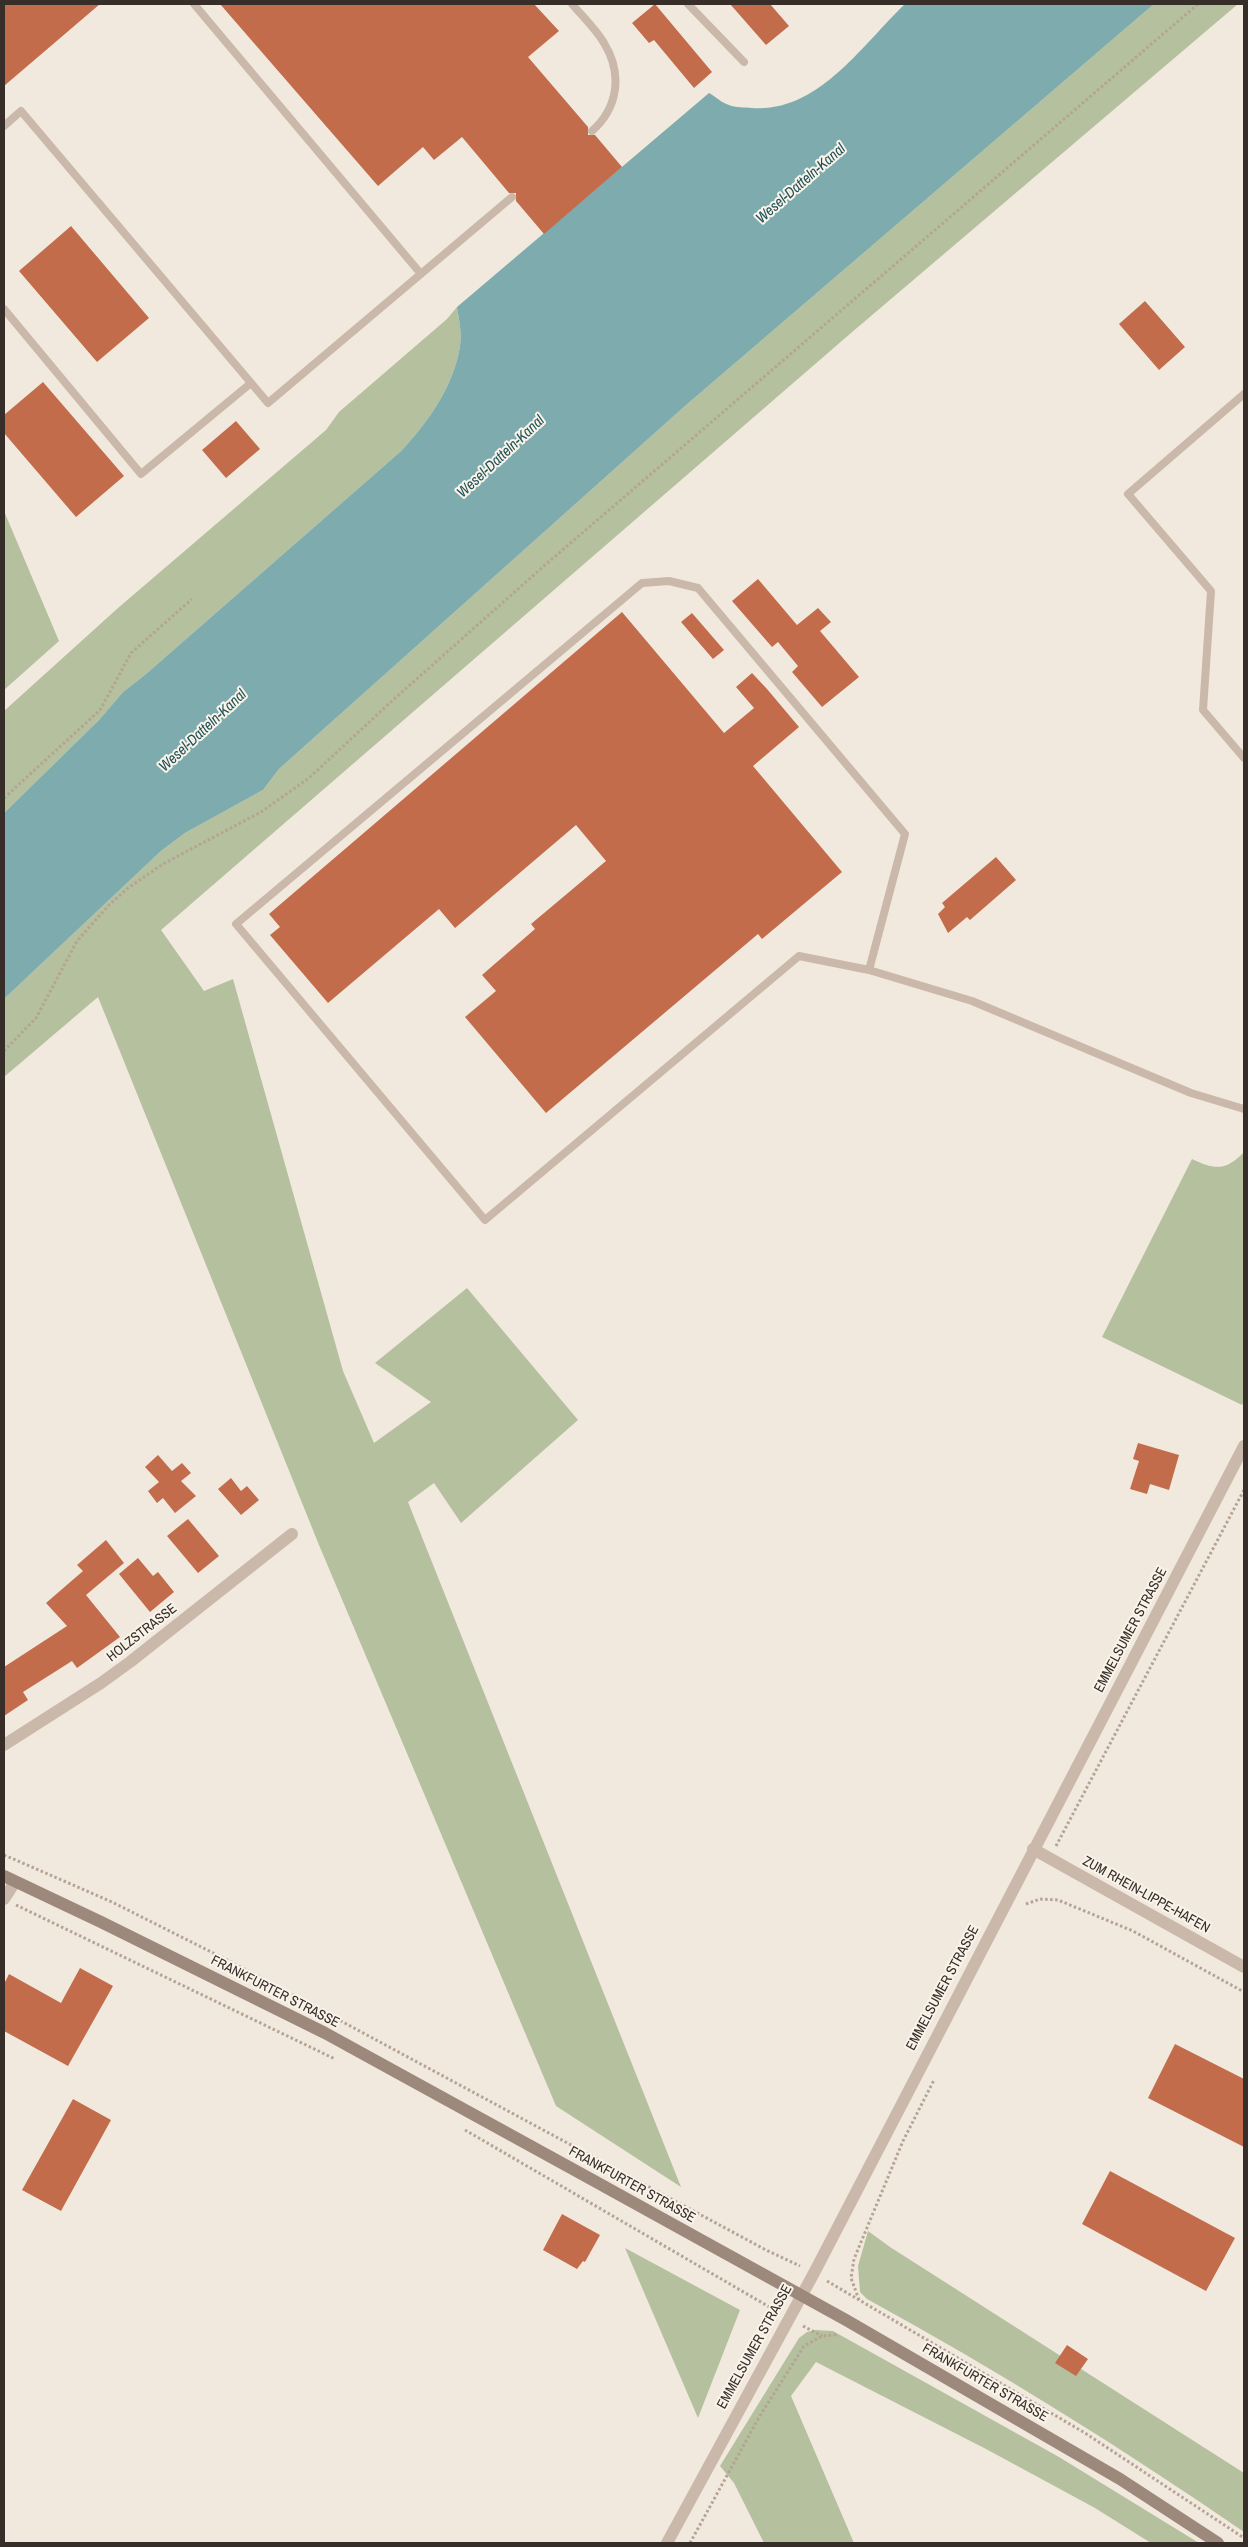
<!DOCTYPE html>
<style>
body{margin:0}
#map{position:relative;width:1248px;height:2547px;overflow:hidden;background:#f2e9de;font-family:"Archivo Narrow",sans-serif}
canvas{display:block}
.frame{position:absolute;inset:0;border:5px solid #372e29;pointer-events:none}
</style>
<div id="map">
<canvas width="1248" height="2547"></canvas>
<div class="frame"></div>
</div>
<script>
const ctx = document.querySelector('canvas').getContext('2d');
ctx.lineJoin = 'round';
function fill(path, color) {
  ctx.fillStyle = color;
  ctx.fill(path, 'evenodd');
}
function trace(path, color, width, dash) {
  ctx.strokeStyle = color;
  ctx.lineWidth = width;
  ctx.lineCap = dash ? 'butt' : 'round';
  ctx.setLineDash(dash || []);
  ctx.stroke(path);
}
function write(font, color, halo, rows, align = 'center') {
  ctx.font = font + ' "Archivo Narrow",sans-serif';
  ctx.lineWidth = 4;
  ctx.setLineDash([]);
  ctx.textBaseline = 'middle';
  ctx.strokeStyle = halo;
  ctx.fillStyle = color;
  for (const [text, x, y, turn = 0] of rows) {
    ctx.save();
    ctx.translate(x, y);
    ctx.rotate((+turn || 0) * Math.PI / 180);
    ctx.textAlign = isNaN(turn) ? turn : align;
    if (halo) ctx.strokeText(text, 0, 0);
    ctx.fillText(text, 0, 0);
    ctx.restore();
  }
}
fill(new Path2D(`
 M1154 4H1238L851 333 161 930 204 991 233 979 343 1371 374 1443 431 1402 375 1363 467 1288 578 1420 461 1523 434 1483 408 1502 681 2187 556 2106 319 1545 98 997 4 1077V999L161 851 185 833 263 790 279 769 685 406Z
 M457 307C459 320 462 333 460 346 454 386 427 424 400 452L146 674 123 692 99 720 4 813V711L118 608 326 430 339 412 447 319Z
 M4 511 59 641 4 690Z
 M1244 1152V1401L1242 1405 1102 1337 1192 1159C1215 1170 1226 1171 1244 1152Z
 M868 2231 890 2247 1244 2473V2532C1122 2448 997 2370 867 2299L860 2292 858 2266Z
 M625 2248 740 2310 698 2418Z
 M815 2330 833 2331 1059 2457 1199 2543H1151L1095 2508 986 2449 816 2362 791 2396 854 2543H764L734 2483 720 2466 799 2338 807 2332Z`), '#b4c09e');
fill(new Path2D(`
 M905 4H1154L685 406 279 769 263 790 185 833 161 851 4 999V813L99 720 123 692 146 674 400 452C427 424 454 386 460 346 462 333 459 320 457 307L709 93C716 97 722 103 729 105 735 108 745 107 752 108 818 113 862 45 905 4Z`), '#7eabae');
fill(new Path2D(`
 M4 4H100L4 86Z
 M220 4H534L559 31 528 57 588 127V135H595L622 167 544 234 516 201V193H509L462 137 434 160 423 147 378 186Z
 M655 4 712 72 694 88 654 40 649 43 632 23Z
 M730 4H770L789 26 766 45Z
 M71 226 149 318 97 362 19 271Z
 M1145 301 1185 347 1159 370 1119 324Z
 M43 382 124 476 76 517 4 433V415Z
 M236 421 260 449 226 478 202 450Z
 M758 579 797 625 818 608 831 622 820 631 859 677 822 707 792 672 798 666 778 642 772 647 732 601Z
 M622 612 724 733 754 708 736 687 752 673 767 689 799 727 753 766 842 872 762 939 758 934 546 1113 465 1017 496 991 482 975 535 929 531 924 606 861 576 825 455 928 439 909 328 1003 270 935 280 927 269 914Z
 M692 613 724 650 713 659 681 622Z
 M996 857 1016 880 970 920 967 917 948 933 938 914 945 907 942 903Z
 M1138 1443 1179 1455 1169 1490 1150 1484 1147 1494 1130 1489 1139 1461 1133 1459Z
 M158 1455 172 1471 182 1463 191 1473 181 1481 196 1496 175 1513 163 1498 157 1503 148 1491 159 1482 145 1467Z
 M231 1478 241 1491 247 1486 259 1500 241 1515 218 1489Z
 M188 1519 219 1556 198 1573 167 1536Z
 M106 1540 124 1563 86 1595 120 1637 77 1668 72 1661 23 1692 28 1700 4 1716V1667L67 1626 46 1603 83 1571 77 1565Z
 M138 1558 153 1576 158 1572 174 1592 150 1612 119 1574Z
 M80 1968 113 1986 68 2066 4 2031V1984L9 1974 61 2003Z
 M1175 2044 1244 2079V2147L1148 2098Z
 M73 2099 111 2120 61 2211 22 2190Z
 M1110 2171 1235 2238 1206 2291 1082 2224Z
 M562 2214 600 2235 585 2262 583 2261 577 2269 543 2250Z
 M1067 2345 1088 2359 1076 2376 1055 2363Z`), '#c26c4c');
trace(new Path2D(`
 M4 798 100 710 131 653 192 599
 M4 1051 36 1018 77 941 109 905 128 888 163 864 261 812 309 778 393 700 545 565 1198 4
 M1056 1846 1244 1490
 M4 1855 114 1903 237 1965 766 2250 800 2266
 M1026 1904 1040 1899 1058 1900 1133 1931 1244 1992
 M16 1905 335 2059
 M465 2130 778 2312
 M827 2281 1085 2433 1244 2538
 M859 2300 851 2278 854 2259 903 2141 934 2080
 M803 2326 822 2336
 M690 2543 758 2419 804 2346 822 2336 835 2335 837 2333`), '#b5a394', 3, [2.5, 2.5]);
trace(new Path2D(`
 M194 4 421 274
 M572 4C582 16 596 29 604 43 623 74 618 108 592 131
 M688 4 744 62
 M4 126 21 111 268 403 512 197
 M4 309 141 474 251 383
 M1244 394 1128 494 1211 591 1203 710 1244 758
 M869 970 905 834 698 588 669 581 642 583 236 924 485 1220 799 956 869 970 972 1001 1191 1093 1244 1109`), '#cab9aa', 8);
trace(new Path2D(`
 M4 1745 101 1683 130 1662 292 1534
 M1033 1849 1244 1967
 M4 1899 15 1882`), '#cab9aa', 12);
trace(new Path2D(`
 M667 2543 814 2273 1244 1446`), '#cab9aa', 12);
trace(new Path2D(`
 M4 1876 101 1922 325 2033 589 2178 846 2320 1120 2479 1218 2543`), '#9d897b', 12);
write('14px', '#372e29', '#f9f3ea', [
 ["EMMELSUMER STRASSE",1131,1630,-62],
 ["HOLZSTRASSE",142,1633,-38],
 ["ZUM RHEIN-LIPPE-HAFEN",1146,1895,29],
 ["EMMELSUMER STRASSE",943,1988,-62],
 ["FRANKFURTER STRASSE",275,1992,27],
 ["FRANKFURTER STRASSE",632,2185,29],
 ["EMMELSUMER STRASSE",755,2347,-61],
 ["FRANKFURTER STRASSE",985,2383,30]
]);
write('italic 15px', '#205258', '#f9f3ea', [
 ["Wesel-Datteln-Kanal",801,184,-41],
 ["Wesel-Datteln-Kanal",501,457,-43],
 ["Wesel-Datteln-Kanal",203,731,-43]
]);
</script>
